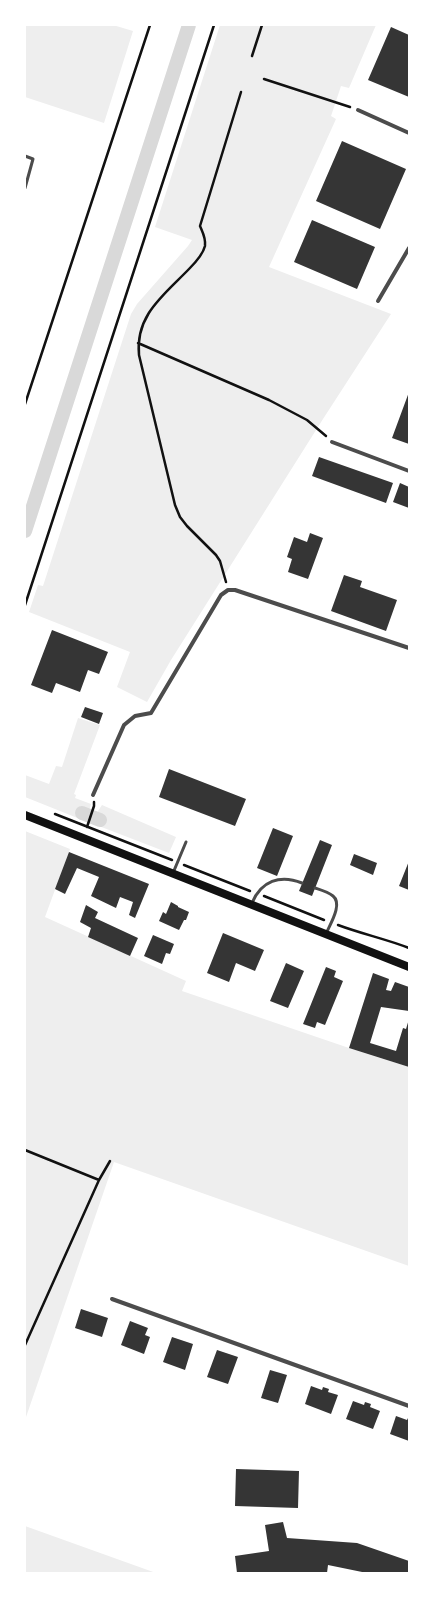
<!DOCTYPE html>
<style>
body{margin:0}
#map{position:relative;width:434px;height:1598px;overflow:hidden;background:#fff;font-family:Jost,sans-serif}
canvas{display:block}
.frame{position:absolute;inset:0;border:26px solid #fff;pointer-events:none}
</style>
<div id="map">
<canvas width="434" height="1598"></canvas>
<div class="frame"></div>
</div>
<script>
const ctx = document.querySelector('canvas').getContext('2d');
ctx.lineJoin = 'round';
function fill(path, color) {
  ctx.fillStyle = color;
  ctx.fill(path, 'evenodd');
}
function trace(path, color, width, dash) {
  ctx.strokeStyle = color;
  ctx.lineWidth = width;
  ctx.lineCap = dash ? 'butt' : 'round';
  ctx.setLineDash(dash || []);
  ctx.stroke(path);
}
fill(new Path2D(`
 M25 25H113L133 31 104 123 25 97Z
 M220 25H376L349 88 341 86 331 116 336 119 269 267 391 314 323 419 171 660 147 702 117 687 130 652 29 612 38 585 43 586 131 314 137 304 188 246 192 240 155 227Z
 M78 718 100 725 74 794 76 795 75 798 91 804 89 811 86 810 82 813 83 817 86 818 85 821 25 797V775L49 784 56 766 62 767Z
 M102 805 176 837 169 853 91 823 92 820 96 822 100 820V817L96 814Z
 M25 831 70 849 45 917 186 981 182 991 349 1048 409 1067V1266L114 1162 25 1420Z
 M25 1526 156 1573H25Z`), '#eee');
trace(new Path2D(`
 M25 531 189 25
 M82 813 100 820`), '#d9d9d9', 14);
fill(new Path2D(`
 M391 27 409 35V97L368 80Z
 M342 141 406 169 380 229 316 201Z
 M312 220 375 247 357 289 294 262Z
 M409 392V444L392 438Z
 M319 457 393 483 386 503 312 476Z
 M400 483 409 487V508L393 502Z
 M310 533 323 538 308 579 288 572 292 559 287 557 294 537 307 542Z
 M344 575 362 581 360 587 397 600 386 631 331 611Z
 M52 630 108 652 99 674 88 670 80 692 56 683 52 693 31 685Z
 M85 707 103 713 99 724 81 717Z
 M169 769 246 799 235 826 159 797Z
 M273 828 293 836 277 876 257 868Z
 M320 840 332 845 312 896 299 891Z
 M69 852 149 884 135 918 129 915 133 902 120 897 116 908 91 896 99 877 77 868 65 894 55 889Z
 M354 854 377 863 373 875 350 865Z
 M409 861V890L399 886Z
 M171 902 178 906V907L189 912 186 920H184L179 930 159 921 163 912 166 914Z
 M86 905 98 912 95 918 138 938 130 956 88 937 91 928 80 922Z
 M223 933 264 950 255 971 236 963 229 982 207 973Z
 M153 935 174 944 170 954 166 953 162 964 144 956Z
 M286 963 304 971 288 1008 270 1001Z
 M326 967 336 971 334 977 343 981 325 1025 317 1022 315 1028 303 1024Z
 M373 973 389 979 386 990 391 991 395 982 409 987V1011L381 1007 370 1043 396 1051 403 1028 406 1029 409 1019V1067L349 1048Z
 M81 1309 108 1318 102 1337 75 1328Z
 M130 1321 148 1328 145 1335 150 1337 144 1354 121 1345Z
 M172 1337 193 1344 185 1370 163 1362Z
 M217 1350 238 1357 228 1384 207 1377Z
 M270 1370 287 1375 278 1403 261 1398Z
 M311 1386 322 1390 323 1387 329 1389 328 1392 338 1395 331 1414 305 1404Z
 M353 1401 364 1405 365 1402 371 1404 370 1407 380 1411 373 1429 346 1419Z
 M396 1416 407 1420 409 1416V1441L390 1434Z
 M236 1469 299 1471 298 1508 235 1506Z
 M283 1522 287 1538 357 1543 409 1561V1573H367L328 1565 327 1573H237L235 1556 269 1551 265 1525Z`), '#353535');
trace(new Path2D(`
 M252 56 262 25
 M264 79 350 107
 M138 343 269 400 307 420 326 436
 M25 404 150 25
 M226 582 220 561 216 555 187 526 180 517 175 505 139 355C135 315 164 295 189 269 195 263 203 254 205 246 206 238 203 233 200 226L241 92
 M25 605 214 25
 M55 814 172 860
 M87 827 94 806V802
 M184 865 250 891
 M264 896 324 920
 M338 925C362 934 386 939 409 948
 M25 1150 99 1180
 M25 1345 99 1180 110 1161`), '#111', 2.5);
trace(new Path2D(`
 M25 156 33 159 25 188
 M173 873 186 842
 M315 888C321 890 328 892 333 896 343 904 330 924 326 934
 M252 903C261 881 280 874 302 883`), '#4c4c4c', 3);
trace(new Path2D(`
 M358 110 409 133
 M378 301 409 248
 M332 442 409 471
 M93 795 124 725 135 716 151 713 221 595 228 590H235L409 648
 M112 1299 409 1406`), '#4c4c4c', 4);
trace(new Path2D(`
 M25 815 409 967`), '#111', 8);
</script>
